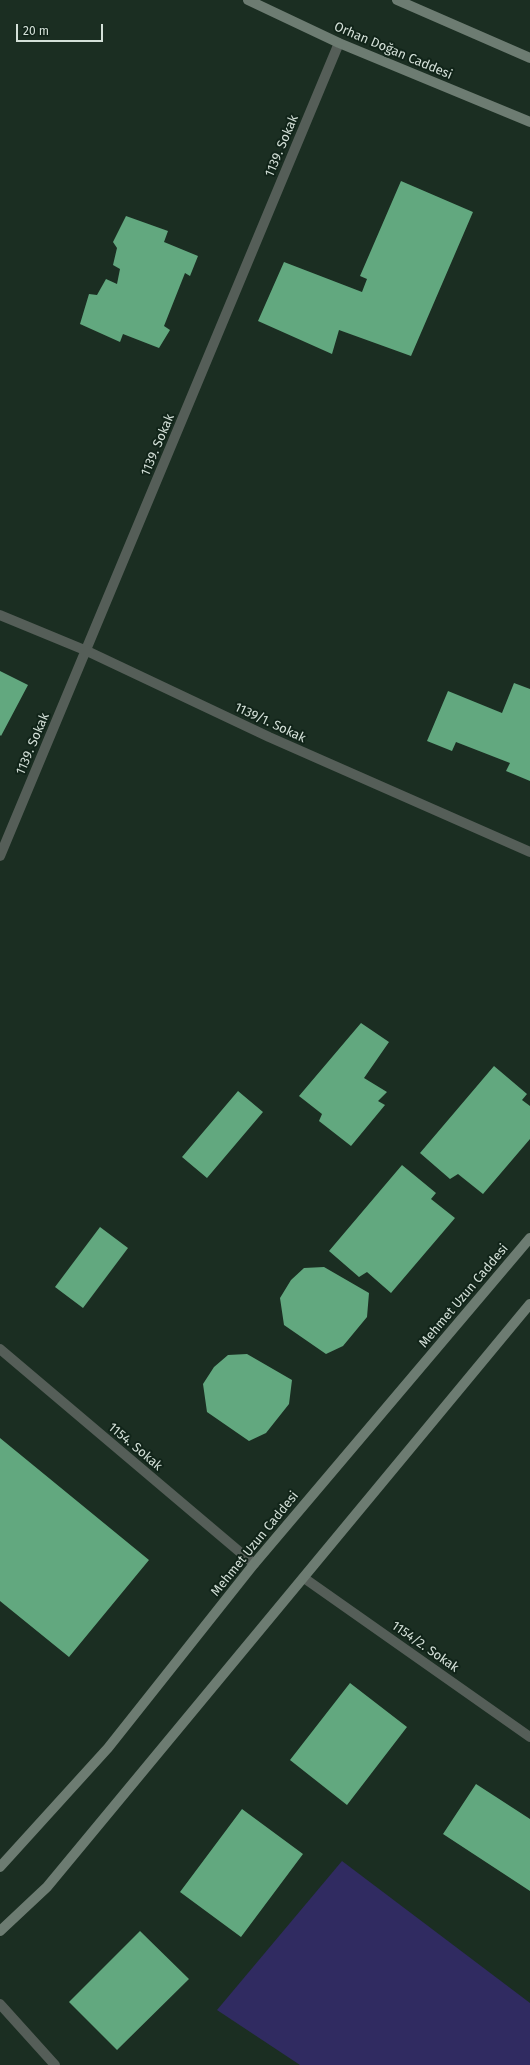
<!DOCTYPE html>
<meta charset="utf-8">
<style>
body{margin:0}
#map{position:relative;width:530px;height:2065px;overflow:hidden;background:#1b2e22;font-family:"Fira Sans",sans-serif}
canvas{display:block}
.scale{position:absolute;left:16px;top:24px;width:87px;height:18px;box-sizing:border-box;border:2px solid #d4e0d8;border-top:0;padding-left:5px;font-size:12px;line-height:14px;white-space:nowrap;color:#d4e0d8;-webkit-text-stroke:3px #112419;paint-order:stroke}
</style>
<div id="map">
<canvas width="530" height="2065"></canvas>
<div class="scale">20 m</div>
</div>
<script>
const ctx = document.querySelector('canvas').getContext('2d');
ctx.lineJoin = 'round';
function fill(path, color) {
  ctx.fillStyle = color;
  ctx.fill(path, 'evenodd');
}
function trace(path, color, width, dash) {
  ctx.strokeStyle = color;
  ctx.lineWidth = width;
  ctx.lineCap = dash ? 'butt' : 'round';
  ctx.setLineDash(dash || []);
  ctx.stroke(path);
}
function write(font, color, halo, rows, align = 'center') {
  ctx.font = font + ' "Fira Sans",sans-serif';
  ctx.lineWidth = 4;
  ctx.setLineDash([]);
  ctx.textBaseline = 'middle';
  ctx.strokeStyle = halo;
  ctx.fillStyle = color;
  for (const [text, x, y, turn = 0] of rows) {
    ctx.save();
    ctx.translate(x, y);
    ctx.rotate((+turn || 0) * Math.PI / 180);
    ctx.textAlign = isNaN(turn) ? turn : align;
    if (halo) ctx.strokeText(text, 0, 0);
    ctx.fillText(text, 0, 0);
    ctx.restore();
  }
}
fill(new Path2D(`
 M342 1861 530 2003V2065H300L217 2010Z`), '#302b61');
fill(new Path2D(`
 M401 181 473 212 411 356 339 330 332 354 258 321 284 262 362 292 367 279 360 276Z
 M126 216 168 231 164 242 198 256 190 276 185 273 164 326 170 330 159 348 123 334 120 342 80 324 89 294 97 295 106 279 117 284 120 269 113 265 117 248 113 242Z
 M0 671 28 685 1 736 0 735Z
 M514 683 530 689V781L506 771 510 763 456 742 452 751 427 741 448 691 502 713Z
 M361 1023 389 1042 364 1078 387 1092 378 1101 385 1105 351 1146 319 1121 322 1114 299 1096Z
 M494 1066 527 1094 522 1100 530 1106V1139L483 1194 458 1174 450 1179 420 1153Z
 M238 1091 263 1112 207 1178 182 1157Z
 M402 1165 436 1193 431 1199 455 1218 391 1293 367 1272 359 1277 329 1251Z
 M100 1227 128 1248 83 1308 55 1287Z
 M324 1267 369 1293 367 1317 343 1346 326 1354 284 1325 280 1298 291 1280 304 1268Z
 M247 1354 292 1380 289 1404 266 1433 249 1441 207 1412 203 1384 214 1367 228 1355Z
 M0 1438 149 1560 69 1657 0 1601Z
 M350 1683 407 1727 347 1805 290 1760Z
 M476 1784 530 1819V1891L443 1834Z
 M242 1809 303 1854 241 1937 180 1892Z
 M140 1931 189 1979 117 2050 69 2002Z`), '#62a87f');
trace(new Path2D(`
 M0 615 87 651 269 737 530 852
 M0 856 339 43
 M0 1349 254 1564
 M304 1578 530 1737
 M0 2004 55 2065`), '#555e58', 10);
trace(new Path2D(`
 M248 0 339 43 530 122
 M397 0 530 58
 M0 1867 108 1748 254 1564 530 1238
 M0 1931 47 1887 530 1304`), '#6d7c72', 10);
write('13px', '#d4e0d8', '#112419', [
 ["Orhan Doğan Caddesi",393,51,23],
 ["1139. Sokak",282,146,-67],
 ["1139. Sokak",158,445,-67],
 ["1139/1. Sokak",270,723,25],
 ["1139. Sokak",33,744,-67],
 ["Mehmet Uzun Caddesi",464,1296,-50],
 ["1154. Sokak",135,1447,40],
 ["Mehmet Uzun Caddesi",255,1544,-51],
 ["1154/2. Sokak",425,1647,35]
]);
</script>
